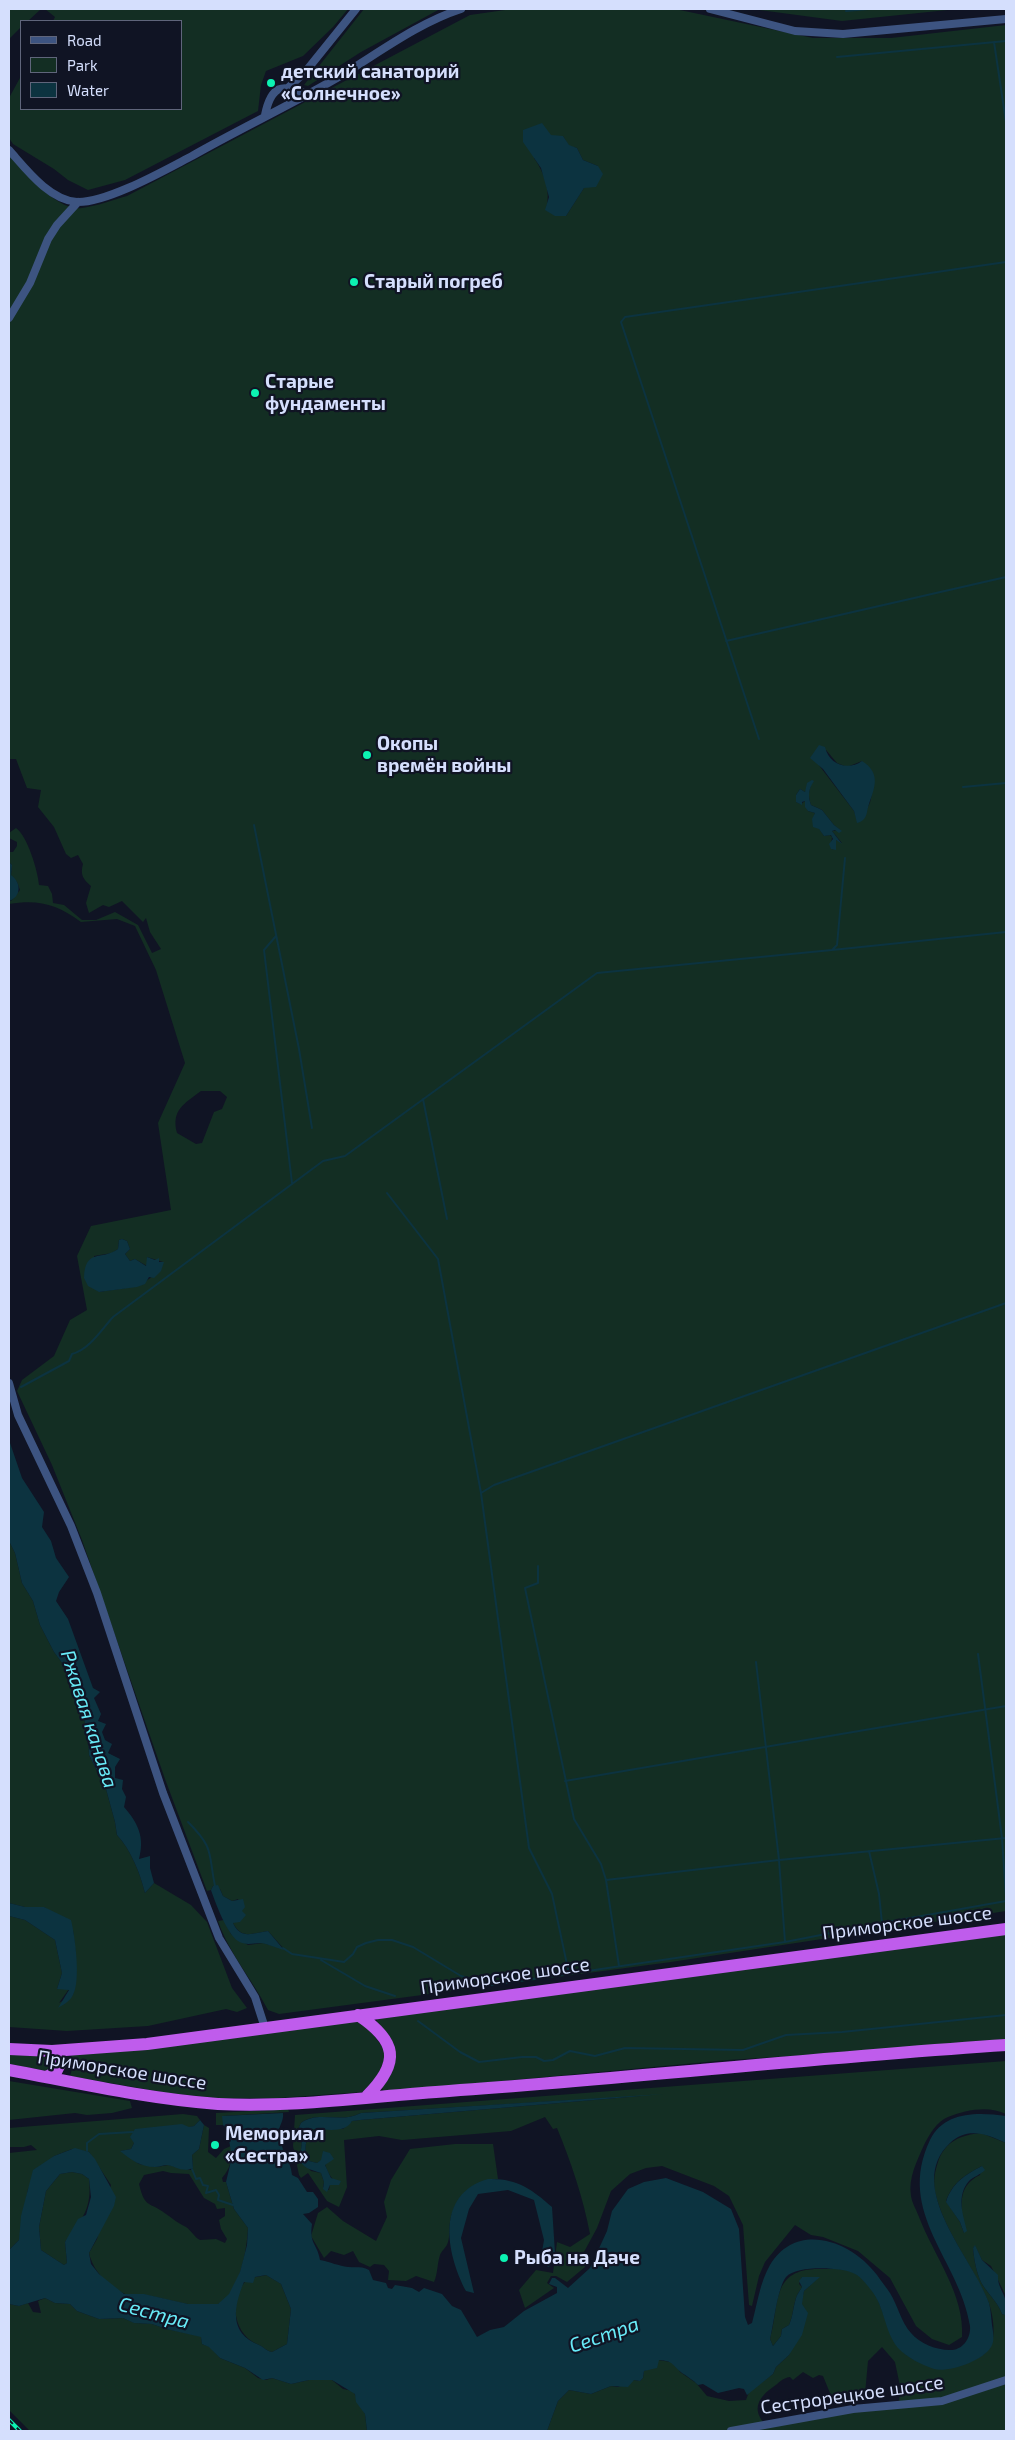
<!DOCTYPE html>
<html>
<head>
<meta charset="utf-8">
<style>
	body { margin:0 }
	#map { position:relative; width:1015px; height:2440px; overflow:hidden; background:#101424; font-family:"Exo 2",sans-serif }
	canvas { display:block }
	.frame { position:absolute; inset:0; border:10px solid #d5dffd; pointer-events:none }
	.legend { position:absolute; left:20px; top:20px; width:162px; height:90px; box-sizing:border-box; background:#101424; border:1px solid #5f657b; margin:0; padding:6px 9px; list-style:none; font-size:15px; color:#d5dffd }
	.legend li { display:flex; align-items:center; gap:10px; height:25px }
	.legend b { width:25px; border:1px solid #5f657b }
</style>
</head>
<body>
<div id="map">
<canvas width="1015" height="2440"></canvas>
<div class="frame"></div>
<ul class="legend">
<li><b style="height:6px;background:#3d5481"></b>Road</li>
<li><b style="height:14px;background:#132e23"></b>Park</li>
<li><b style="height:14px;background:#0c3340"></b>Water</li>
</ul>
</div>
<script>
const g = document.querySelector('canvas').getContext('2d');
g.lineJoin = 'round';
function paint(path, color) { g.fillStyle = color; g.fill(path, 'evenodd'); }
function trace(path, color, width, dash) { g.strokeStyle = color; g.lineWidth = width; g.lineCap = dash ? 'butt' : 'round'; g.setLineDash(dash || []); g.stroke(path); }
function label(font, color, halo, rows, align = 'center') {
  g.font = font + ' "Exo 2",sans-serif'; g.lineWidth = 4.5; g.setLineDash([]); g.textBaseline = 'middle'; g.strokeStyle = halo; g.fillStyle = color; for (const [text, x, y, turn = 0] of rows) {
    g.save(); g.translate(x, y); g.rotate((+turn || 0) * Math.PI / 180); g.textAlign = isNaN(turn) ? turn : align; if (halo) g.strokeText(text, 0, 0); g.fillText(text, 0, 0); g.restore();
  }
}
const green = new Path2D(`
	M11 9H41L28 21H21V27L9 39V11Z
	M45 9H348L333 27 303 56 266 71 261 85 258 111 125 180 88 190 68 180 54 169 13 144 9 138V98L21 76V109H181V21H53L55 17Z
	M364 9H440L361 52 308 86 304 85Z
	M512 9H675L813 38H891L1006 25V1911L671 1962 279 2014 268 2010C252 1979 229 1953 218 1921L224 1920 231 1934 248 1945 263 1943 284 1949 268 1931C252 1933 242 1940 233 1923L242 1911 238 1899 232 1901 223 1896 220 1889 213 1886 211 1890 207 1891 165 1779 82 1540 52 1465 17 1391 22 1380 54 1356 70 1320 87 1310 77 1256 91 1226 171 1210 158 1123 185 1063 156 970 135 926 117 919 81 922C57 904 38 899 9 904V901H11L20 890 17 882 11 875 12 865 9 862V852H13L17 846V842L9 838V833L16 828C27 835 38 871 39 885L48 886 52 894 53 903 64 905 82 920H96L115 912 138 925 152 953 161 949 150 932 146 918 143 922 122 901 109 907 103 905 89 913 86 903 91 886C83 879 80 875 83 864L78 855 71 858 66 854 54 827 38 807 41 790 27 788 16 759H9V155C25 171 57 212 82 208 97 206 113 200 127 196L470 15ZM563 136 569 146 577 148 583 160 598 166 566 216 546 210C551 191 545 174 534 158ZM826 750 837 763 847 767 862 761C871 786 880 799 857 820L854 811 818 764ZM813 781C808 790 808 796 811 805L822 810 834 825 840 830 832 831 842 843 836 840 833 850 831 845 832 837 830 835 824 836 813 819 815 813 808 811 805 801 801 804 796 802V795L800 789 805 792ZM201 1091H220L227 1097 222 1109 214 1112 202 1143 196 1144 177 1133C171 1110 184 1104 201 1091ZM122 1239 127 1241 130 1249 125 1254 130 1261 135 1259 147 1266V1257L163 1262C149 1290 125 1287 99 1292L94 1256 112 1253 118 1249 119 1240Z
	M752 9H957L842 21Z
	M9 1541 15 1553 22 1583 33 1601 40 1625 54 1652 68 1671 88 1732 89 1755 106 1789 115 1822 117 1835C131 1850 140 1873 145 1893L154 1883 191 1905 207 1922 232 1988 247 2008 237 2012 226 2009 148 2026 67 2031 9 2027V1916L25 1920 55 1940 62 1973 57 1989H69L59 2003 73 1995 76 1957 73 1930 44 1907H25L9 1903Z
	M1006 1934V2042L728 2060 384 2092 382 2088C404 2059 391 2051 377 2023V2017Z
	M356 2021 365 2024 384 2049 385 2059 376 2079 362 2092 278 2098H218L168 2093 70 2076 73 2066 71 2055Z
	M9 2054 54 2057 57 2061 48 2071 9 2064Z
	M1006 2061V2114C989 2105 965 2110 948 2117 937 2121 929 2135 924 2145 917 2161 908 2178 911 2196 912 2203 917 2211 919 2217 934 2256 965 2295 962 2337L949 2345 932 2339 916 2326 890 2278 858 2251 823 2237 811 2235 795 2225 765 2262 759 2276 752 2306 749 2305 743 2225 729 2196 714 2186 662 2166 646 2168 630 2174 611 2191 597 2228 584 2252 585 2267 567 2282 556 2276H551L547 2283 554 2288 525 2308 519 2290 536 2270 553 2273 557 2242 570 2247 590 2234C583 2197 571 2162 557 2128L553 2129 545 2117 511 2131 402 2140 379 2136 344 2140 347 2187 339 2207 327 2201 308 2173 301 2178 299 2175 293 2146 295 2115ZM640 2096 360 2120 352 2121 343 2129H313C305 2140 303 2149 309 2161L317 2163 322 2160 324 2155C324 2167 329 2177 339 2185H330L329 2190 323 2187 324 2182 321 2173 311 2171 299 2158C303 2145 302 2139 299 2127L301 2123C317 2110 340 2124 361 2113Z
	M9 2081 130 2101 132 2108 112 2113 87 2115 75 2113 9 2120Z
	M288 2109 289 2112 223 2116V2125H216V2113Z
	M183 2114 197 2116 200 2120 194 2126 134 2143 131 2149 121 2151 139 2164 157 2167 168 2165 191 2170 193 2168 192 2155 199 2149 204 2125 209 2128 208 2152 216 2158 224 2149 231 2146C232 2159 231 2168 222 2178L223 2182H226L234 2209 248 2228C247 2248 240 2295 218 2304 200 2310 164 2298 146 2295 139 2294 129 2296 123 2293 107 2286 93 2270 89 2253L97 2239 111 2185 89 2152 72 2149 54 2156 28 2189 19 2240 9 2250V2153L37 2150 31 2145 24 2147H9V2128ZM163 2171 171 2173 189 2174 204 2198 215 2204 217 2209 225 2208V2216L219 2220 221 2229 227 2239 225 2243 216 2239 200 2240C194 2237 191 2230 186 2227 178 2223 173 2219 166 2214 149 2201 145 2209 139 2184L144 2175Z
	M981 2133 1006 2143V2296L991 2266 982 2260 975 2246 973 2248C974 2260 977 2277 984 2287 991 2297 998 2303 1002 2314L1005 2315 1006 2312V2431H547L558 2401 569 2390 591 2394 611 2386 618 2387 634 2380 640 2381 643 2378 644 2371 651 2368 658 2360 671 2362 676 2365 680 2372 696 2383 707 2396 729 2401 746 2400 749 2392 773 2374 776 2367 789 2355 804 2291 819 2277H802L799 2284 802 2287C800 2291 797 2294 796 2298 793 2307 793 2316 789 2325L782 2329 781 2336 773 2346 770 2339C780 2303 771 2269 819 2269 831 2269 845 2267 856 2274 890 2294 880 2345 917 2361 933 2368 936 2369 953 2365 966 2362 978 2361 987 2351 998 2341 993 2313 988 2301 972 2264 944 2231 935 2192 933 2181 935 2171 938 2162 945 2141 961 2135 981 2133ZM982 2166 980 2175C955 2187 962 2209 964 2233L960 2222 946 2201C953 2182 965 2175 982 2166ZM882 2347 895 2362 900 2386 899 2403 765 2424C751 2409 759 2397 773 2387 779 2383 782 2378 790 2377L793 2380 803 2372 813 2378 819 2375 823 2376 832 2398 865 2394 868 2361Z
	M455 2144H493L498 2179C472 2180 455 2196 450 2222 449 2228 450 2236 448 2242 447 2247 442 2250 440 2255 437 2264 438 2273 434 2282L416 2276 406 2281 388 2280 389 2271 384 2265 374 2264 370 2267 359 2262 353 2251 344 2255 331 2251 324 2258 311 2236 318 2213 327 2207 343 2221 376 2241 387 2217 384 2202 391 2180 410 2149Z
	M72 2172 82 2174 89 2179C92 2209 83 2218 65 2242L67 2263 64 2265 41 2250 39 2227 46 2191 60 2174Z
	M266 2275 281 2284 291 2309 287 2344 272 2352C266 2351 264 2347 259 2345 235 2336 228 2303 244 2283 249 2277 259 2277 266 2275Z
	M45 2298 55 2303 70 2304 77 2311 99 2319 123 2318 135 2323 152 2324 166 2329 201 2336 202 2344 210 2347 220 2358 245 2368 258 2378 266 2380 272 2378 291 2384 309 2380H332L343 2389 353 2391 365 2414 367 2431H30L9 2410V2304L19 2306 28 2303 33 2312 41 2313 38 2301Z`);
const water = new Path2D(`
	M542 123 551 135 563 136 569 145 577 148 583 160 598 166 603 174 596 187 584 188 566 216H555L545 210 549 197 544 179 541 168 523 142V130Z
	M819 745 825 747C829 765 848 771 862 761 881 773 875 787 869 804 866 813 868 820 857 823L854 811 823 769 810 758Z
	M812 780 814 781C808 790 808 796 811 805L822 810 834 825 842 831 839 833 835 830 832 831 842 844 836 840V850L831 849 829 844 833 839 831 835 824 836 819 829 813 827 812 819 815 813 808 811 805 807V801L802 802V805L796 802V795L800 789 805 792 807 783Z
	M9 862 12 865 11 875C22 883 21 897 9 901Z
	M122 1239 127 1241 130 1249 125 1254 130 1261 135 1259 146 1266 147 1257 155 1260 159 1258V1262H164L161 1271 154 1278 149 1277 145 1284 137 1287 99 1292 88 1286 84 1278C85 1248 101 1261 118 1249L119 1240Z
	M9 1440 22 1478 44 1512 42 1527 51 1541 56 1558 69 1577 59 1592 56 1601 68 1619 93 1688 100 1692 94 1698 101 1714 98 1721 106 1724 102 1732 105 1740 112 1744 108 1753 120 1759 115 1767V1778L123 1780 122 1789 126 1797 124 1807C138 1823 145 1837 139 1859L150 1856V1868L154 1883 145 1893C140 1873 131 1850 117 1835L115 1822 106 1789 89 1755 88 1732 68 1671 54 1652 40 1625 33 1601 22 1583 15 1553 9 1541Z
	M218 1885 223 1896 232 1901 243 1899 245 1907 242 1911 246 1915 240 1922 233 1923C241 1940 252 1933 268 1931L284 1950C277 1948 268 1944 261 1943 253 1943 246 1946 238 1941 227 1934 215 1902 211 1890L213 1886Z
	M9 1903 25 1907H44L71 1920C75 1936 81 1980 73 1995 70 2001 63 2005 58 2008L69 1990 57 1989 62 1973 55 1940 25 1920 9 1916Z
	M664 2094 360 2120 352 2121C345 2134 326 2129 313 2129 305 2140 303 2149 309 2161L317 2163 321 2160 323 2151 330 2153 334 2159 325 2165 331 2178 341 2181 339 2185H330L327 2192 323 2189 324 2182 321 2173C310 2169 303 2169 299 2158 303 2145 302 2139 299 2127L301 2123C318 2110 340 2124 361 2113Z
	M283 2113C284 2121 279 2125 279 2132 279 2148 291 2160 292 2175L298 2178 307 2192H313L318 2199V2207L309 2213 303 2214 312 2224C309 2244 317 2243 320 2260 330 2262 339 2266 348 2267 356 2268 362 2266 369 2270L373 2280 386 2283 388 2288 392 2289 395 2285 412 2288 419 2292 424 2288 442 2294 452 2306 461 2310 477 2337 490 2330 504 2327 524 2311 557 2293V2287L549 2284 552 2278H555L568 2288 590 2268 607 2231 612 2211 628 2189 644 2182 666 2178 703 2192 731 2209 739 2229 745 2317 748 2325 752 2323C757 2305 760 2282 770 2265 796 2221 851 2240 877 2275 881 2281 886 2287 890 2293 898 2306 901 2322 911 2333 920 2344 939 2351 952 2350 964 2349 971 2337 970 2326 960 2260 895 2213 930 2140 944 2111 978 2112 1006 2116V2143C988 2135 968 2126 950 2143 903 2187 974 2259 989 2303 991 2310 991 2318 992 2325 993 2331 995 2342 991 2347 983 2361 948 2373 934 2369 922 2365 906 2357 898 2348 884 2331 885 2307 871 2290 867 2285 861 2277 855 2274 842 2267 797 2265 786 2277 777 2289 774 2324 770 2339L773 2346 781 2336 782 2329 789 2325C793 2316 793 2308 796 2298 797 2294 800 2291 802 2287L799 2281 802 2277H820L804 2291 802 2304 808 2313 802 2335 789 2355 776 2367 773 2374 747 2395 744 2389 739 2388 718 2393 703 2384 698 2385C693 2380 688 2377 682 2373 672 2365 674 2361 659 2360L657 2368 644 2371 643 2378 640 2381 634 2380 628 2387 611 2386 591 2394 569 2390 558 2401 547 2431H367L365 2414 356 2402 355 2394 332 2380H309L291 2384 272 2378 263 2380 245 2368 220 2358 209 2347 202 2344 201 2337 166 2329 152 2324 134 2323 123 2318 99 2319 77 2311 70 2304 55 2303 45 2298 19 2306 9 2304V2250L19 2240 21 2216 33 2170 54 2156 75 2148 89 2152 95 2159 116 2197 114 2206 89 2253 91 2264 99 2274 124 2294H144L188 2304H218L229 2294 240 2272 247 2245 248 2228 234 2209 226 2182 232 2157 227 2129 223 2125 222 2116ZM72 2172 82 2174 89 2179 91 2197 86 2215 78 2219 65 2242 67 2263 64 2265 41 2250 39 2227 46 2191 60 2174ZM266 2275 281 2284 291 2309 287 2344 272 2352C266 2351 264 2347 259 2345 228 2333 234 2306 244 2282L253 2283 255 2277Z
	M200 2120 204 2125 199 2149 192 2155 193 2168C183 2173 175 2166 167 2165 164 2165 159 2167 155 2167 141 2167 131 2160 120 2151L131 2149 134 2143 130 2137 135 2129 182 2124 189 2127 194 2126Z
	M982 2166 985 2170C980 2175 973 2177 969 2181 956 2196 963 2215 967 2231L964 2233 960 2222 946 2202C952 2183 965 2175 982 2166Z
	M488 2179C516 2178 532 2189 552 2207L555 2253 549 2267 540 2263 544 2240 534 2200 508 2190 478 2194 469 2209 461 2238 474 2293 466 2291C446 2253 435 2194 488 2179Z
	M975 2245 982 2260 998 2275C997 2291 1010 2295 1005 2315L1002 2314C998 2303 991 2297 984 2287 977 2277 974 2260 973 2248Z`);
const stream = new Path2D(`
	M846 11 868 9
	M994 42 1006 122
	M837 57 1006 41
	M726 641 1006 577
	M759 739 621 322 625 317 1006 262
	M963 787 1006 783
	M254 825 299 1049 312 1128
	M276 936 264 950 292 1183
	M832 950 1006 932
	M423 1099 447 1219
	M387 1193 438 1259 481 1493
	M21 1387 69 1361 72 1354C89 1350 102 1329 113 1317L323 1161 345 1156 597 973 832 950 837 945 845 858
	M538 1566V1583L525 1588 574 1819 601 1864 606 1880 619 1966
	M978 1654 1002 1838 1006 1897
	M756 1662 779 1860 785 1942
	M565 1781 1006 1706
	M188 1822C215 1849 208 1853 215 1886
	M869 1851 879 1894 882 1923 1006 1901
	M606 1880 779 1860 1006 1838
	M283 1948 292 1954 344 1962 353 1954 357 1947 366 1943 378 1940H392L413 1947 461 1976 492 1985 785 1942 882 1923
	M321 1960 365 1986 395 1996
	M569 1974 552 1894 529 1848 481 1493 494 1485 1006 1303
	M418 2021 460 2052 479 2062 522 2057H536L544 2061 553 2060 570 2051 595 2056 625 2048 743 2050 786 2035 842 2032 1006 2015
	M87 2151V2143L99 2134 133 2132
	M192 2169 196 2179 200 2178 203 2185 208 2186 206 2193 216 2190 219 2195 218 2200 233 2205`);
const minor = new Path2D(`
	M710 9 795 31 843 34 1006 19
	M289 87 306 71 356 9
	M265 115C271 86 281 83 307 94
	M9 150C26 169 49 200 77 202 107 203 165 170 192 156 241 128 293 104 342 75 380 52 418 23 461 9
	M9 318 30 283 48 239 57 225 78 202
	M9 1383 18 1415 71 1526 97 1593 163 1793 219 1938 255 1997 265 2028
	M731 2431 853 2409 942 2401 1006 2380`);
const trunk = new Path2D(`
	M358 2015C397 2041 401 2062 367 2096
	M9 2049 52 2051 147 2044 1006 1929
	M9 2070C78 2083 148 2099 218 2104 295 2108 372 2096 449 2091 635 2078 820 2057 1006 2045
	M46 2077 56 2072 60 2064 59 2058 52 2051`);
const rail = new Path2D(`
	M9 2420 20 2431`);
const markers = [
	[271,83,5,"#0cf2b2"],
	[354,282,5,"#0cf2b2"],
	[255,393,5,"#0cf2b2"],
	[367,755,5,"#0cf2b2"],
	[215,2145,5,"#0cf2b2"],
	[504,2258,5,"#0cf2b2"]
];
const poiNames = [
	["детский санаторий",281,72],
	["«Солнечное»",281,94],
	["Старый погреб",364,282],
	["Старые",265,382],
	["фундаменты",265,404],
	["Окопы",377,744],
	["времён войны",377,766],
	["Мемориал",225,2134],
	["«Сестра»",225,2156],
	["Рыба на Даче",514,2258]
];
const streetNames = [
	["Приморское шоссе",907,1923,-7],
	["Приморское шоссе",505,1976,-8],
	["Приморское шоссе",122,2070,9],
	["Сестрорецкое шоссе",852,2395,-8]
];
const waterNames = [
	["Ржавая канава",89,1719,72],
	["Сестра",154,2313,15],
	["Сестра",604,2335,-19]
];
paint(green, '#132e23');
paint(water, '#0c3340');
trace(stream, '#0c3340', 2);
trace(minor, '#3d5481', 8);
trace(trunk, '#bf5cec', 12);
trace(rail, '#0cf2b2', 4);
trace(rail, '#101424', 2, [5.5]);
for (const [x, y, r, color] of markers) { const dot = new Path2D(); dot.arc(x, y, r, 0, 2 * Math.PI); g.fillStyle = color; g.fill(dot); trace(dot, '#101424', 2); }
label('bold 19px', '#d5dffd', '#101424', poiNames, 'left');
label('19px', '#d5dffd', '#101424', streetNames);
label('italic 20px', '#68ebf8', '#101424', waterNames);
</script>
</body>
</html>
